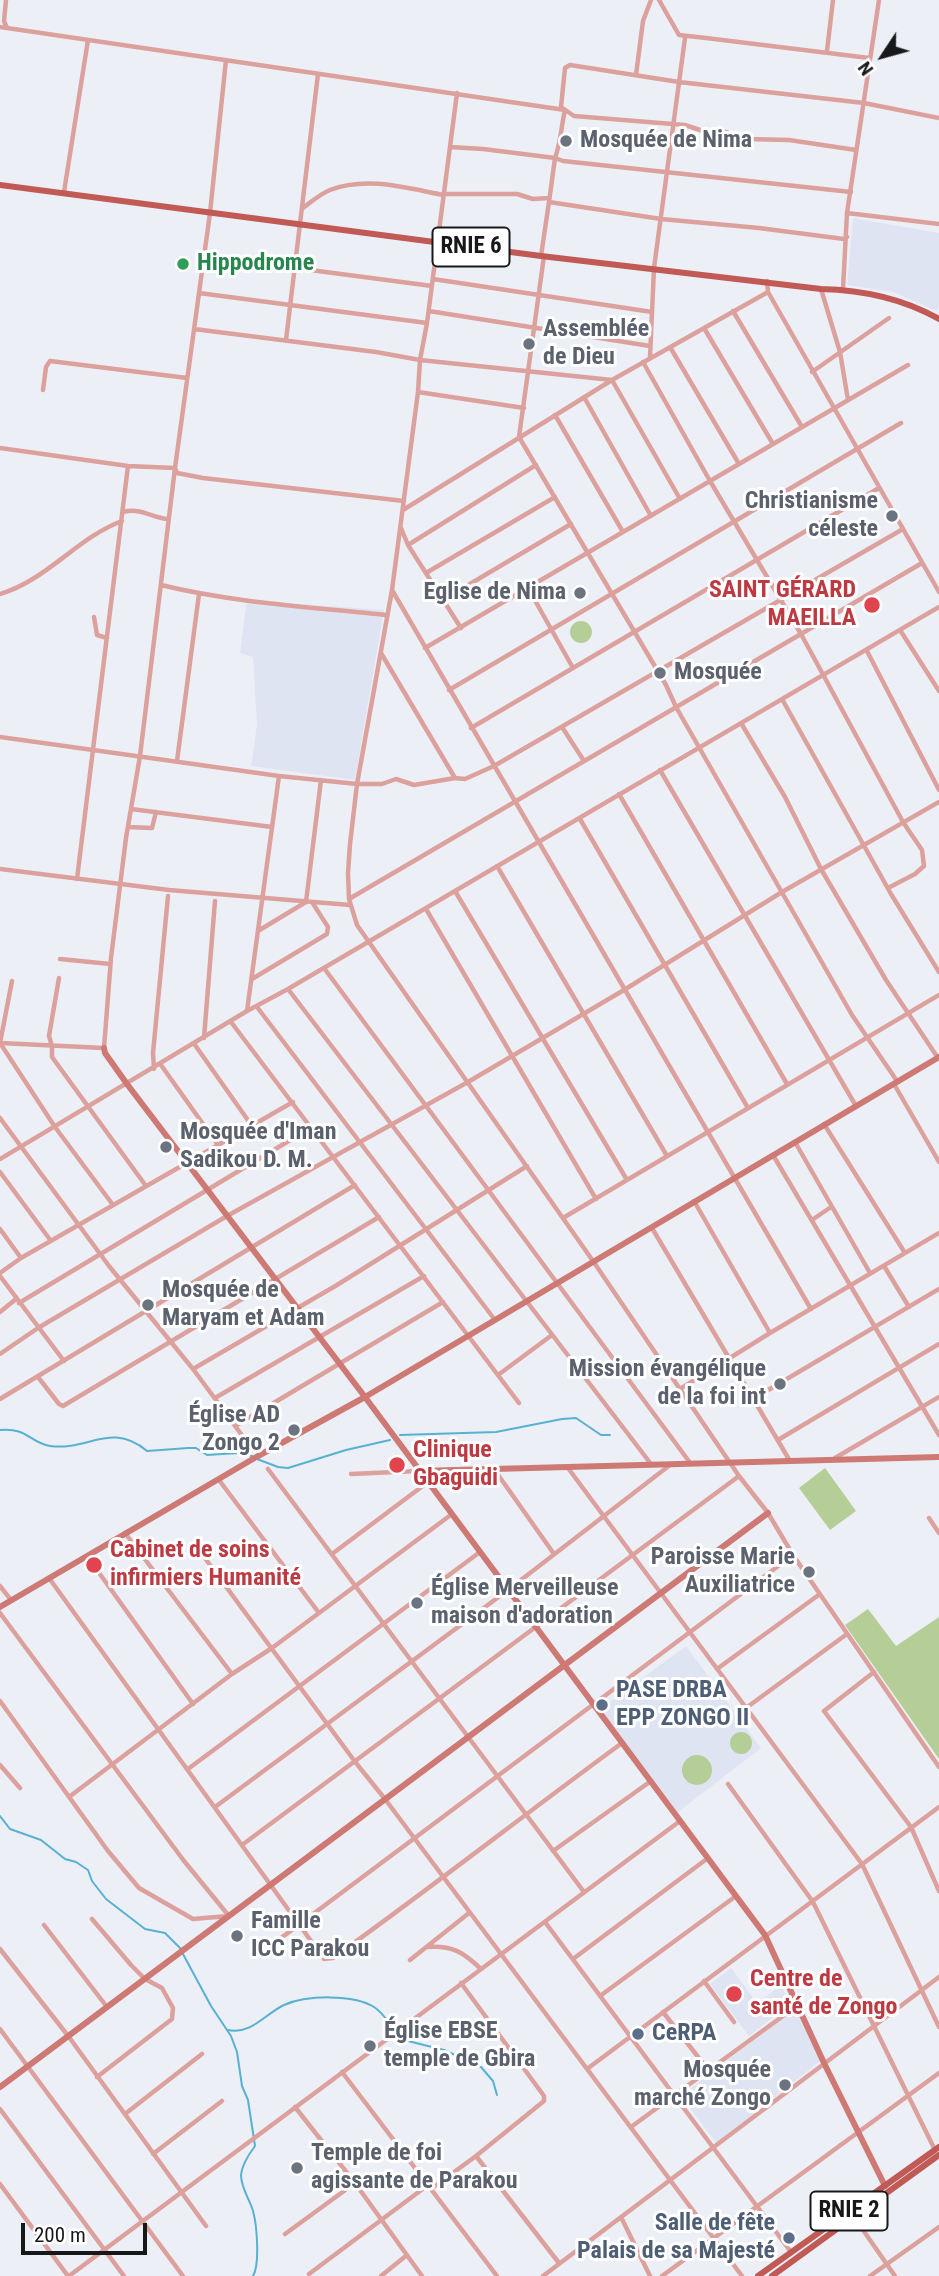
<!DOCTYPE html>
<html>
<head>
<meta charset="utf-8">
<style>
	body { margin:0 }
	#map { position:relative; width:939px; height:2276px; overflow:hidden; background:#edeff7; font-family:"Roboto Condensed",sans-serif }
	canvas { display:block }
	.north { position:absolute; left:848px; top:21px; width:70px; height:70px; -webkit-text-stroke:5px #fff; paint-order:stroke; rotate:234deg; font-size:19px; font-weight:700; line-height:28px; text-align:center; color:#17181a }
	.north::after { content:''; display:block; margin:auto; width:24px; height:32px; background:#17181a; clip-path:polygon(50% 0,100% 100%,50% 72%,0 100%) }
	.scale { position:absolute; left:21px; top:2223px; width:126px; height:32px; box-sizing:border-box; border:4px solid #17181a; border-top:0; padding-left:9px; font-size:21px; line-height:24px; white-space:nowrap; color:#17181a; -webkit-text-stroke:5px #fff; paint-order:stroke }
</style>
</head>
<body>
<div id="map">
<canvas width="939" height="2276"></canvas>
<div class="north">N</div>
<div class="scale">200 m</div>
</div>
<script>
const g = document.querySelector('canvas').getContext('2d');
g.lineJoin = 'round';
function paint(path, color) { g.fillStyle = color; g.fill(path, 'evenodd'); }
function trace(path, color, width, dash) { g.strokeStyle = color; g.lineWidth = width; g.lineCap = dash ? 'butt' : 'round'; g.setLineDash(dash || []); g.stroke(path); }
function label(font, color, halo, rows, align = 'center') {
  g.font = font + ' "Roboto Condensed",sans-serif'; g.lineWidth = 6; g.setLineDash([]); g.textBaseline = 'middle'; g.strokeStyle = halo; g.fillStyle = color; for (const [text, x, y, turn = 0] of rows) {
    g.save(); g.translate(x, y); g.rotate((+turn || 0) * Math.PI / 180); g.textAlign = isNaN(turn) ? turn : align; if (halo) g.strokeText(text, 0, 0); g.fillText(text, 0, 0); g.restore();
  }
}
const built = new Path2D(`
	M853 218 939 233V305L937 311 893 292 847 285Z
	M247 600 384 610 355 780 251 766 257 725 253 657 240 653Z
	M686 1646 761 1748 678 1812 600 1709Z
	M731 1968 757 2003 781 1985 790 2004 749 2036 710 1984Z
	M795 2008 820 2061 717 2144 681 2096Z`);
const green = new Path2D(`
	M570 632a11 11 0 1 1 22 0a11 11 0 1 1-22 0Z
	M825 1468 856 1511 830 1530 799 1488Z
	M868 1609 896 1646 939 1617V1759L845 1625Z
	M730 1743a11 11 0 1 1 22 0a11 11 0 1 1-22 0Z
	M682 1770a15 15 0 1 1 30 0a15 15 0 1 1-30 0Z`);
const stream = new Path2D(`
	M0 1430C27 1427 30 1443 50 1446 89 1451 111 1421 147 1451L188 1448H196L207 1455 238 1453 252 1456
	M400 1435 496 1432 562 1419 576 1418 601 1435H610
	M257 1459 278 1467 288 1468 346 1450 390 1440
	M0 1816 10 1829 41 1840 65 1859 76 1862 88 1870 92 1881 106 1899 145 1929 165 1933 181 1949
	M183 1954 211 2006 231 2036 237 2052 242 2086 248 2100 255 2146C249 2154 242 2165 241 2175 241 2188 250 2200 253 2211 257 2225 260 2265 253 2276
	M228 2030C251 2035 265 2014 284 2005 306 1995 354 1994 374 2007 382 2012 387 2020 392 2027
	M399 2034 408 2041 444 2050 481 2067 493 2081 497 2095`);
const street = new Path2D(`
	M6 0 4 21 7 28
	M659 0 679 35 706 38 869 58
	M0 27 565 110C561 127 561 142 555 158L563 161 851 192
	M827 51 833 0
	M636 75 643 21 651 0
	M457 93 427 323 420 360 418 392 392 590 357 784 350 844 348 873 349 899 357 925 593 1261 739 1476 768 1513 793 1555 939 1767
	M450 147 483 149 555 158 549 202
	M856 150 789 140 746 139 726 132 703 131 685 125 574 116 561 107 565 68 570 65 679 82 864 103 939 118
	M64 192 88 40
	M444 194H517L533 199 549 198
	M303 208C311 202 320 194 330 190 367 176 406 188 444 195
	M847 213 939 224
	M204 256 432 286
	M541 256 549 202 661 219 759 228 844 239 847 237
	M544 256 519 437 666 685 676 707 852 1015 897 1081
	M433 279 652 312
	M767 281 768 292 939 592
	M821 289 840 352 848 400
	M843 289 847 213 879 0
	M199 293 427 323
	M429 311 650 346
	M733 311 802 427
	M704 328 773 444
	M194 329 376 352 420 360 612 380 680 499
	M286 340 318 74
	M670 347 739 464
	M650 357 654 268 685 38
	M643 362 710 481 801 634 903 822 922 850 924 866 915 874 888 888
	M812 372 889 318
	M43 390 46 367 50 361 187 378
	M418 392 524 408
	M584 397 651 516
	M555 415 623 532
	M0 448 128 466 175 468 177 473 203 478 404 501
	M403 510 612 380 768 292
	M123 512C141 507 152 518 168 519
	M401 528 408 545 461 628
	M408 545 536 465
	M426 573 555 497
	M161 585C235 603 311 607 386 615
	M528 588 573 668
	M392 590 811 1309
	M0 594C47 580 77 538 122 521
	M443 600 571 524
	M94 617 97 635 107 638
	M900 630 939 691
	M425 648 908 365
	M867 651 939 790
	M381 653 455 778
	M449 690 901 423
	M782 699 891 894 939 972
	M741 723 785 797 821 869 886 980 938 1058
	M562 727 584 761
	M471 728 879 488
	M0 737 279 776 357 784H382L396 779 414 785 455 778 465 779 494 766 903 529
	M177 761 199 594
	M660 770 856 1106
	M619 794 787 1084
	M131 809 272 827
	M580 819 748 1108
	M128 827 152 828 156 812
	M497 866 667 1156
	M0 869 169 890 350 905
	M77 879 128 466
	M455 891 627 1180
	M349 899 922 563
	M426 909 596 1199
	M258 931 306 902 321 780
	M60 959 110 964
	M324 968 691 1464
	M59 978 49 1036 52 1046V1057L146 1186
	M252 979 327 934 328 927 312 902
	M12 981 0 1043 55 1127 113 1205
	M288 989 651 1464
	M257 1007 495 1320
	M247 1011 279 776
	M231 1022 519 1403
	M204 1038 215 901
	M0 1043 104 1048 111 958 126 838 140 756 175 468 210 213 226 60
	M195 1045 252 1126
	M161 1065 218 1145
	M154 1069 153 1053 168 896
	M894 1084 939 1162
	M0 1118 109 1266 193 1369 244 1438
	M824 1124 905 1253
	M795 1142 870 1273
	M773 1155 939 1435
	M0 1159 247 1011 288 989 939 607
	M0 1172 51 1241
	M694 1201 770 1333
	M563 1218 939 995
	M812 1220 831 1207
	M652 1228 790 1461
	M0 1229 21 1258
	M884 1266 909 1307
	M0 1273 21 1258 293 1102
	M0 1276 64 1361
	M19 1303 312 1127
	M0 1312 16 1299
	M0 1354 38 1328 227 1216 468 1082 624 990 782 892 939 802
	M193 1369 337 1285 527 1166
	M498 1375 552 1335
	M38 1377 59 1404 63 1406 379 1217
	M680 1389 770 1333 939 1233
	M215 1398 424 1276
	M0 1399 355 1185
	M753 1399 939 1289
	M235 1426 443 1302
	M778 1440 939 1344
	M835 1458 939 1397
	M568 1468 862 1864 939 2027
	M268 1469 584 1892
	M494 1469 554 1554
	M351 1474 419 1471
	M219 1480 319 1613
	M929 1518 939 1533
	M125 1533 232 1674
	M199 1550 356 1763 385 1799 742 2276
	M332 1554 428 1482
	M87 1556 193 1704
	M49 1578 324 1959 333 1958C431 1888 525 1814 622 1743
	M0 1586 11 1600
	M0 1613 184 1861 229 1916
	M717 1669 820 1594
	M874 1672 824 1711 911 1827 939 1891
	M0 1701 108 1851 139 1888 193 1919 228 1916
	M746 1708 847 1634
	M0 1765 20 1788
	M188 1769 480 1552
	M728 1784 813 1902 935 2150
	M69 1797 232 1674 272 1648 452 1514
	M215 1807 508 1590 670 1465
	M242 1845 739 1476
	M553 1851 651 1781
	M92 1919 131 1965 145 1979 162 1988 173 2008 172 2019 97 2077
	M545 1922 791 2252
	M44 1925 107 2007
	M427 1947C452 1945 463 1952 481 1969
	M0 1949 69 2037 206 2226
	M257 1956 793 1555
	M573 1959 708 1858
	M410 1960 469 1913
	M704 1981 734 2022
	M600 1996 736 1896
	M663 2012 709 2071
	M0 2029 183 2276
	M587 2069 939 1807
	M342 2072 497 2276
	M295 2107 355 2183 422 2276
	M0 2109 124 2276
	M125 2114 202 2054
	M631 2127 798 2005
	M153 2154 222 2101
	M476 2156 559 2263
	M0 2184 68 2276
	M431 2189 476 2156 544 2101V2096L461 1983
	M621 2217 650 2276
	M854 2217 895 2276
	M285 2234 355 2183
	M309 2274 428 2185
	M69 2276 680 1821
	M381 2276 407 2255
	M543 2276 939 1977
	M662 2276 939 2073
	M870 2276 939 2227`);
const secondary = new Path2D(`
	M104 1048 105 1053 127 1084 365 1397 765 1935 824 2063 885 2186
	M419 1471 939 1457
	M0 1607 258 1456 365 1397 939 1057
	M0 2087 768 1513`);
const primary = new Path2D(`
	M0 185 541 256 821 289C863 290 902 298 939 319
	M758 2276 939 2147
	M772 2276 939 2155`);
const markers = [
	[566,141,7,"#6b7280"],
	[183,264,7,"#2e9e5b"],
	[529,344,7,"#6b7280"],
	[892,516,7,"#6b7280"],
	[580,593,7,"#6b7280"],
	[872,605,9,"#e0444e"],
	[660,673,7,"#6b7280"],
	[166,1147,7,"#6b7280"],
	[148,1305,7,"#6b7280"],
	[780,1384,7,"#6b7280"],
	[294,1430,7,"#6b7280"],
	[397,1465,9,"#e0444e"],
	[94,1565,9,"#e0444e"],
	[809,1572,7,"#6b7280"],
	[417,1603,7,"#6b7280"],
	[602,1705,7,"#5c6f8a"],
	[237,1936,7,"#6b7280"],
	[734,1994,9,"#e0444e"],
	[638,2034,7,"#5c6f8a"],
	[370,2046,7,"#6b7280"],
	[785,2085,7,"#6b7280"],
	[297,2168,7,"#6b7280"],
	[789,2238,7,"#5c6f8a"]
];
const shields = [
	[471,247,77],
	[849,2211,77]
];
const shieldNames = [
	["RNIE 6",471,247],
	["RNIE 2",849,2211]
];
const worshipNames = [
	["Mosquée de Nima",580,141],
	["Assemblée",543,330],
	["de Dieu",543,358],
	["Christianisme",878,502,"right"],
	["céleste",878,530,"right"],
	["Eglise de Nima",566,593,"right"],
	["Mosquée",674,673],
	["Mosquée d'Iman",180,1133],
	["Sadikou D. M.",180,1161],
	["Mosquée de",162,1291],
	["Maryam et Adam",162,1319],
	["Mission évangélique",766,1370,"right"],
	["de la foi int",766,1398,"right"],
	["Église AD",280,1416,"right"],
	["Zongo 2",280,1444,"right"],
	["Paroisse Marie",795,1558,"right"],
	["Auxiliatrice",795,1586,"right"],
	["Église Merveilleuse",431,1589],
	["maison d'adoration",431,1617],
	["Famille",251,1922],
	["ICC Parakou",251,1950],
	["Église EBSE",384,2032],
	["temple de Gbira",384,2060],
	["Mosquée",771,2071,"right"],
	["marché Zongo",771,2099,"right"],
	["Temple de foi",311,2154],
	["agissante de Parakou",311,2182]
];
const leisureNames = [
	["Hippodrome",197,264]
];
const healthNames = [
	["SAINT GÉRARD",856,591,"right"],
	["MAEILLA",856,619,"right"],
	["Clinique",413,1451],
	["Gbaguidi",413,1479],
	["Cabinet de soins",110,1551],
	["infirmiers Humanité",110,1579],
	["Centre de",750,1980],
	["santé de Zongo",750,2008]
];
const serviceNames = [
	["PASE DRBA",616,1691],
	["EPP ZONGO II",616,1719],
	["CeRPA",652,2034],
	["Salle de fête",775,2224,"right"],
	["Palais de sa Majesté",775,2252,"right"]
];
paint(built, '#dfe4f3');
paint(green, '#b5ce98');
trace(stream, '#57b1d1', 2);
trace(street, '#dca19c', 4.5);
trace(secondary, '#ce7973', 6);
trace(primary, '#c15a55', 6);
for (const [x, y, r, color] of markers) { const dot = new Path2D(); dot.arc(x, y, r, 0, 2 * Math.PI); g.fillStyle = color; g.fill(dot); trace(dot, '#fff', 2.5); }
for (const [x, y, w] of shields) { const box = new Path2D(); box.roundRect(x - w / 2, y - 19.5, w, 39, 5); g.fillStyle = '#fff'; g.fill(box); trace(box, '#17181a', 2); }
label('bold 23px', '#17181a', null, shieldNames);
label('bold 24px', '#5b616d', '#fff', worshipNames, 'left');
label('bold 24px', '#27864d', '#fff', leisureNames, 'left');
label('bold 24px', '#be3a42', '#fff', healthNames, 'left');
label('bold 24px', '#4e5e75', '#fff', serviceNames, 'left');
</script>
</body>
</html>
